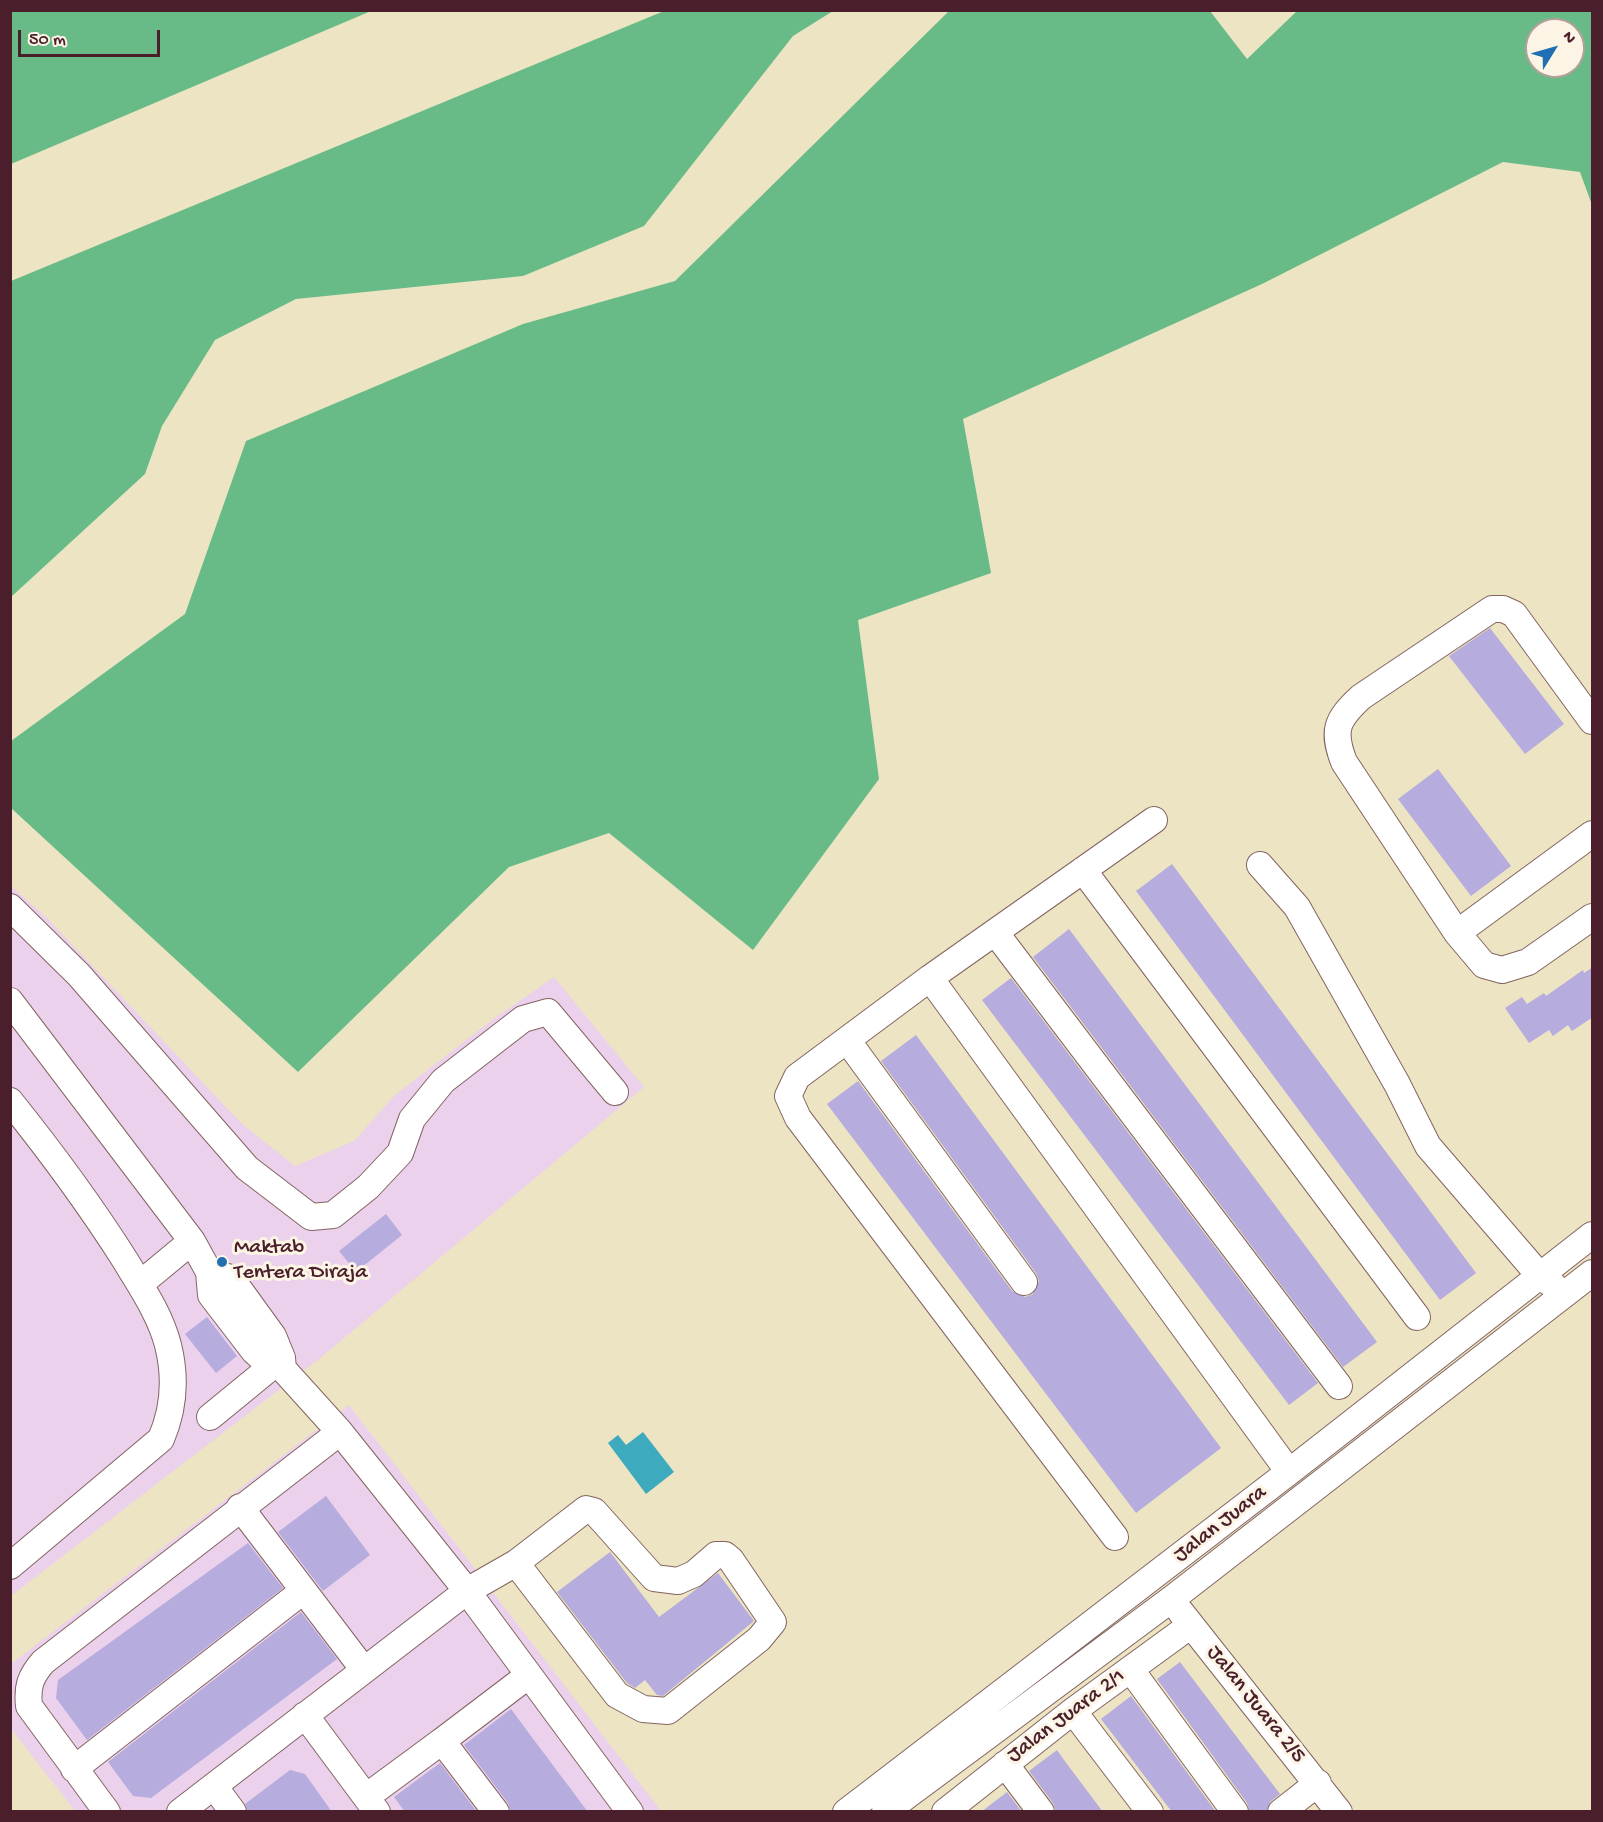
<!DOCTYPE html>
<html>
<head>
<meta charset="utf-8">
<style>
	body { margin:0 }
	#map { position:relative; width:1603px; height:1822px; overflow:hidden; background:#ece4c3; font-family:"Gochi Hand",sans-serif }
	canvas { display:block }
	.frame { position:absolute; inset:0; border:12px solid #4a1f2b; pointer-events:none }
	.north { position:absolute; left:1525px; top:18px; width:60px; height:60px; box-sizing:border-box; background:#fcf5e5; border:2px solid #b59f9b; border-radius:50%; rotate:53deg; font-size:16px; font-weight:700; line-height:24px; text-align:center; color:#4a1f2b }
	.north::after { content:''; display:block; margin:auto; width:21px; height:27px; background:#1f6fb2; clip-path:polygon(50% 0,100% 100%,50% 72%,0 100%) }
	.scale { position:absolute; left:18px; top:30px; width:142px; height:27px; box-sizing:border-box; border:3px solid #4a1f2b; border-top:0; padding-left:8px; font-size:18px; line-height:21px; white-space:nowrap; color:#4a1f2b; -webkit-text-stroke:4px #fcf5e5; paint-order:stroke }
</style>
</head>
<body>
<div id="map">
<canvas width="1603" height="1822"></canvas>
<div class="frame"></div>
<div class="north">N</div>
<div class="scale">50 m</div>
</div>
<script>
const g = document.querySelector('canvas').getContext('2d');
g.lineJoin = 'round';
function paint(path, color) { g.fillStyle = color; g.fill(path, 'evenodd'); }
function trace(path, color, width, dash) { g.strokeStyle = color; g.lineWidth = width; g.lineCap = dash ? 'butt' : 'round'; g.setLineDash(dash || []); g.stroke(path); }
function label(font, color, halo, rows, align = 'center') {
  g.font = font + ' "Gochi Hand",sans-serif'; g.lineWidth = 6; g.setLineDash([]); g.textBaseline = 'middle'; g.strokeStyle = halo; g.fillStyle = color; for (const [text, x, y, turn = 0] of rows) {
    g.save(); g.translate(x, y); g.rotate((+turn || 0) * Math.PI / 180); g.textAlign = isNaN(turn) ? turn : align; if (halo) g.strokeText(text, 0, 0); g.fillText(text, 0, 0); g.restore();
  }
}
const built = new Path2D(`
	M11 886 46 917 242 1124 295 1166 354 1141 395 1095 495 1018 554 977 644 1087 319 1359 11 1596Z
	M349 1405 661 1811H75L11 1729V1664Z`);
const forest = new Path2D(`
	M11 10H371V11L11 164Z
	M664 11H833L793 36 644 226 523 276 296 299 215 340 162 426 145 474 11 597V281Z
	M949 11H1210L1247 59 1297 11H1592V205L1580 172 1503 162 1262 284 963 419 991 573 858 620 879 779 753 950 609 833 509 867 298 1072 11 808V741L185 614 246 441 523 324 675 281ZM1537 30H1573V66H1537Z`);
const water = new Path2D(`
	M643 1432 674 1472 646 1494 608 1443 618 1435 626 1445Z`);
const building = new Path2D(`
	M1490 628 1564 724 1525 754 1449 656Z
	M1438 769 1511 866 1471 896 1398 799Z
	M1172 864 1476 1273 1440 1300 1136 891Z
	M1069 929 1377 1342 1343 1367 1033 957Z
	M1593 967V1017L1572 1031 1568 1025 1553 1036 1549 1030 1529 1043 1505 1008 1522 997 1527 1004 1544 993 1546 996 1583 970 1584 973Z
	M1011 978 1318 1383 1289 1405 982 1000Z
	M916 1035 1221 1448 1136 1513 827 1104 858 1081 1012 1291 1025 1297 1033 1294 1039 1281 1036 1273 881 1061Z
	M386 1214 402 1235 356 1272 339 1251Z
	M207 1317 237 1356 216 1373 185 1334Z
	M326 1496 370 1555 323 1591 278 1532Z
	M248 1543 283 1588 87 1740 56 1698 58 1680Z
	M610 1552 659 1617 718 1573 754 1621 663 1696 657 1695 645 1680 635 1688 627 1683 557 1592Z
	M301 1612 337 1659 151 1798 133 1796 108 1762Z
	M1180 1662 1280 1794 1271 1801 1266 1812H1250L1247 1803 1157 1679Z
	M1131 1696 1216 1812H1172L1101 1719Z
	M511 1709 534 1740 588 1812H511L508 1803 464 1745Z
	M1057 1750 1064 1760 1103 1812H1056L1053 1803 1029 1771Z
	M440 1763 477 1812H405L394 1797Z
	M290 1770 305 1774 332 1812H248L245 1804Z
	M1007 1792 1022 1812H981Z`);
const minor = new Path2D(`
	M1592 721 1514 614 1503 609H1492L1361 697C1336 720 1332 731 1344 762L1457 933 1484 965 1502 970 1528 962 1592 917
	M1260 865 1297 907 1397 1084 1428 1146 1540 1276 1553 1285
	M1083 870 1417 1317
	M10 907 79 975 247 1168 311 1217 333 1215 368 1187 400 1153 412 1119 443 1081 523 1019 548 1012 615 1092
	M995 932 1339 1386
	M1457 933 1592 834
	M930 978 1289 1472
	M10 1001 192 1241 209 1272 211 1295 254 1351 264 1360 283 1369 340 1432
	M847 1040 1024 1282
	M10 1101C51 1152 90 1205 125 1260 141 1287 160 1314 168 1345 176 1377 174 1409 161 1439L10 1566
	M209 1272 231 1278 273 1336 282 1358 283 1369
	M140 1284 192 1241
	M210 1417 282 1358
	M240 1507 364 1670
	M1115 1537 798 1118 788 1096 797 1077 930 978 1154 820
	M1180 1611 1339 1812
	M1131 1670 1235 1812
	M1073 1711 1150 1812
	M305 1715 377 1812
	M1005 1764 1041 1812
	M74 1769 303 1591
	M214 1786 233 1812
	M366 1797 442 1741
	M107 1812 29 1706C27 1687 30 1677 43 1662L340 1432 467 1591 630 1812
	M180 1812 467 1591 516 1563 586 1509 594 1511 654 1578 678 1581 694 1574 716 1555H725L731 1560 773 1622 759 1639 668 1711 643 1709 617 1695 516 1563
	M496 1812 442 1741 529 1675
	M846 1812 1289 1472 1592 1235
	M885 1812 1173 1598 1592 1273
	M945 1812 1073 1711 1191 1625
	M1281 1812 1318 1783`);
const markers = [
	[222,1262,6,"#1f6fb2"]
];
const poiNames = [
	["Maktab",234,1249],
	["Tentera Diraja",234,1274]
];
const streetNames = [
	["Jalan Juara",1221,1525,-38],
	["Jalan Juara 2/5",1255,1705,51],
	["Jalan Juara 2/1",1067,1717,-37]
];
paint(built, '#ebd1ec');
paint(forest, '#68bb87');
paint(water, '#3eaabe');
paint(building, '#b6acde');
trace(minor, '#836460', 28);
trace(minor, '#fff', 26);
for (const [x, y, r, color] of markers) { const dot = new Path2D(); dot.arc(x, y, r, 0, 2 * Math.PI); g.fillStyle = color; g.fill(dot); trace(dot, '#fcf5e5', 2); }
label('22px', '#4a1f2b', '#fcf5e5', poiNames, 'left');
label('22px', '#4a1f2b', '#fcf5e5', streetNames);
</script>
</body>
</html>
